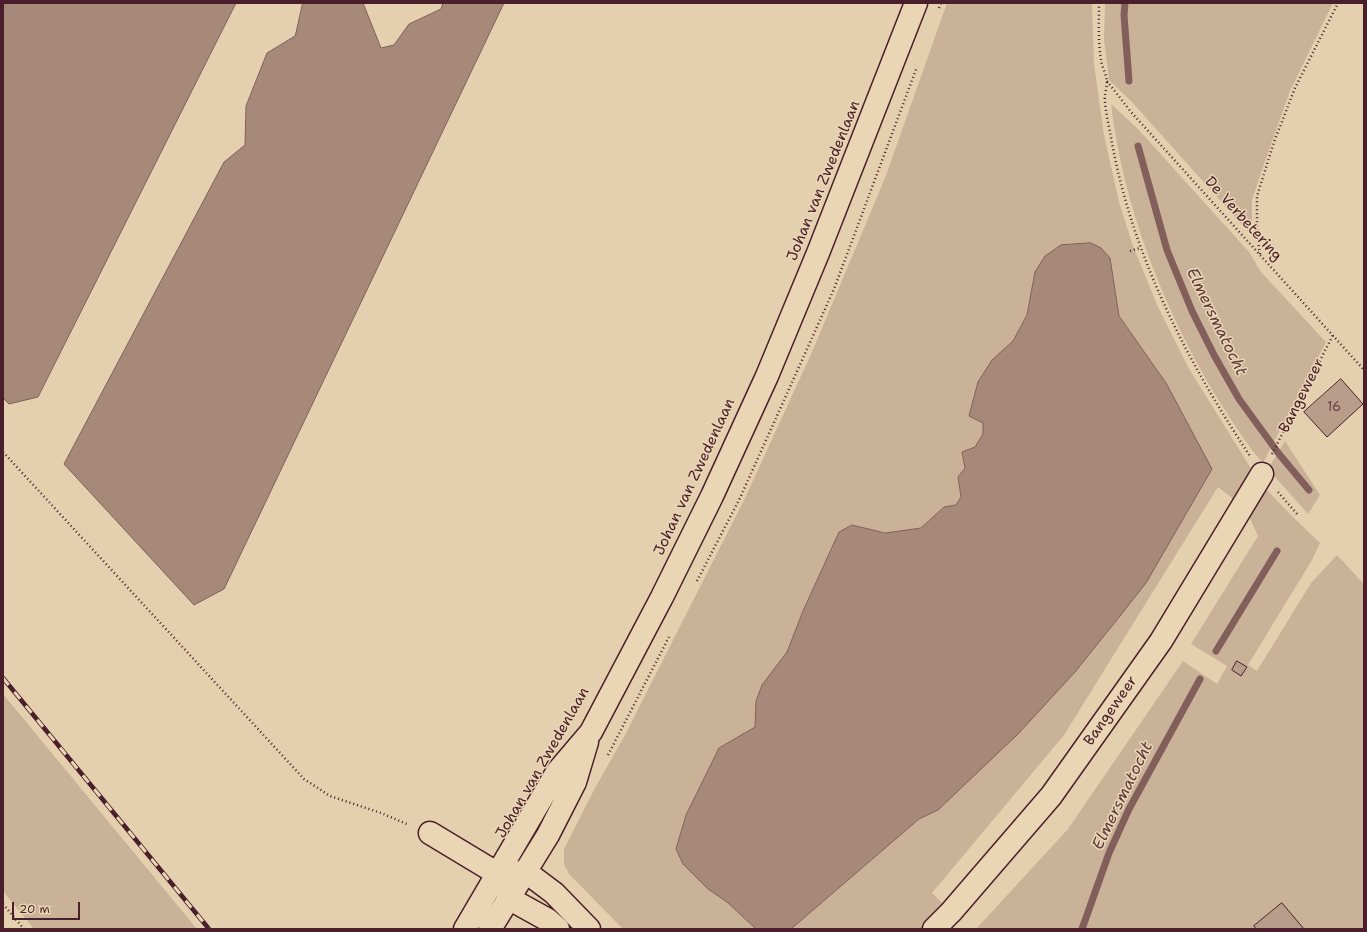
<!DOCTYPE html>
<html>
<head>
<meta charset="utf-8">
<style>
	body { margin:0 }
	#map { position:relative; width:1367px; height:932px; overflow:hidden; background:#e4cfaf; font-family:"Shantell Sans",sans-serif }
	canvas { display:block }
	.frame { position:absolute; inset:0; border:4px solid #4a1f2b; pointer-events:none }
	.scale { position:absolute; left:12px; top:902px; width:68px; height:18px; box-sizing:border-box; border:2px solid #4a1f2b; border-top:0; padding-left:5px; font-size:12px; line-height:14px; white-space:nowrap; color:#4a1f2b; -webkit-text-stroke:3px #ead6b4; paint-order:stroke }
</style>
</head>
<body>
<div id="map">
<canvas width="1367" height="932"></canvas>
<div class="frame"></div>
<div class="scale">20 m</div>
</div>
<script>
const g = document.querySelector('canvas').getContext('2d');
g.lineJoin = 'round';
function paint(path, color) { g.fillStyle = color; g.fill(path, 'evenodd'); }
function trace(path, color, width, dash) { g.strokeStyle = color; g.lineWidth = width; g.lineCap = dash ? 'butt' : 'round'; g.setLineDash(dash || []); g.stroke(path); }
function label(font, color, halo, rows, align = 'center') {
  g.font = font + ' "Shantell Sans",sans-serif'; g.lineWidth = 3; g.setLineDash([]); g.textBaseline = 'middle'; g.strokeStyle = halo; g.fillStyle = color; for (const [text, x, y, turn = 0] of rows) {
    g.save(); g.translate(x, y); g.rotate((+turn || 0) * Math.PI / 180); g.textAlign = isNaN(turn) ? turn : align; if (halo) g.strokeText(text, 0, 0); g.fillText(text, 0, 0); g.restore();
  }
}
const green = new Path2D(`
	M947 3H1092L1094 64 1104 135 1119 202 1133 246 1158 307 1188 367 1255 475 1237 502 1218 487 1064 735 932 893 945 906 924 929H791L919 819 938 810 1075 672 1120 616 1146 583 1166 383 1119 316 1110 258 1035 272 1027 315 1013 341 992 360 983 434 975 447 962 452 965 468 958 477 961 498 956 505 944 507 921 528 885 533 852 525 839 532 803 611 787 652 762 685 756 701 755 727 719 748 686 815 676 849 708 889 727 902 756 929H623L569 874 564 864V849L594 790 625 735 745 498 812 352 885 178Z
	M1105 3H1333L1290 91 1264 164 1252 200V236L1131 101 1109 80 1104 39Z
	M1111 104 1138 129 1249 252 1261 272 1326 342 1263 463C1244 442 1229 416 1214 393 1162 305 1123 205 1111 104Z
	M1285 441 1320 495 1308 514 1268 469Z
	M1262 485 1294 518 1320 543 1312 560 1248 665 1257 671 1311 583 1337 555 1364 584V929H976L1068 829 1183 661 1217 684 1227 666 1191 644 1258 536 1246 510Z
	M3 694 197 929H34L3 891Z`);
const water = new Path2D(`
	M5 3H236L38 397 9 404 3 398V8Z
	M303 3H363L381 48 394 45 409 24 441 9 443 3H504L224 589 194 605 64 464 224 162 245 145 246 106 267 53 295 36Z
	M1091 243 1101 248 1110 258 1119 316 1166 383 1212 469 1146 583 1120 616 1075 672 1018 734 938 810 919 819 791 929H756L727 902 708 889 683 864 676 849 686 815 719 748 755 727 756 701 762 685 787 652 803 611 839 532 852 525 885 533 921 528 944 507 956 505 961 497 958 477 965 468 962 452 975 447 983 434V423L969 416 978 382 992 360 1013 341 1027 315 1035 272 1045 256 1061 245Z`);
const stream = new Path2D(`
	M1125 3 1124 15 1129 81
	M1138 146 1167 250 1192 311 1214 355 1239 399 1279 454 1309 490
	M1216 651 1277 551
	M1082 929 1109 853 1129 809 1200 679`);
const building = new Path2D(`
	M1341 379 1363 404 1327 437 1304 412Z
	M1237 661 1247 667 1241 676 1232 670Z
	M1282 903 1304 929H1256L1254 926Z`);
const path = new Path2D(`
	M1099 3C1099 21 1098 42 1101 60 1102 67 1106 74 1107 81 1107 88 1104 95 1105 102 1106 116 1110 130 1112 143 1133 257 1187 361 1250 456
	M939 8 941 3
	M1107 81 1131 112 1364 370
	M1130 251 1140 248
	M1260 254 1257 235V196L1274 142 1295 88 1338 3
	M3 452 304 779 330 796 381 813 409 825
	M1272 454 1333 335
	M1278 492 1297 514
	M697 581 740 498 834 289 917 67
	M569 721 576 707
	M608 755 669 637
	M3 904 24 929`);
const minor = new Path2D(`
	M430 833 498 874
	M507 873 526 872 554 893 589 929
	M502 882 510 899 548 920 558 929
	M934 929 951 912 1051 796 1161 641 1262 474`);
const major = new Path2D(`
	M465 929 557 772 591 732 662 597 712 496 767 376 818 253 916 3
	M490 929 548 835 575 782 587 742`);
const rail = new Path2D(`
	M3 678 209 929`);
const numberNames = [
	["16",1334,408]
];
const streetNames = [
	["Johan van Zwedenlaan",824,181,-68],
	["De Verbetering",1243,219,48],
	["Bangeweer",1302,396,-63],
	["Johan van Zwedenlaan",695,477,-65],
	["Bangeweer",1111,711,-55],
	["Johan van Zwedenlaan",543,763,-60]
];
const waterNames = [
	["Elmersmatocht",1216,322,64],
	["Elmersmatocht",1123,796,-64]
];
paint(green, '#cab299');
paint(water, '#a7897a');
trace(water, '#825f5a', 1);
trace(stream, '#825f5a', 7);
paint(building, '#b89d8a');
trace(building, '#4a1f2b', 1);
trace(minor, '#4a1f2b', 25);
trace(major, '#4a1f2b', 25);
trace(path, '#4a1f2b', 2.5, [1, 3]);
trace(minor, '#ead6b4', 22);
trace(major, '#ead6b4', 22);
trace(rail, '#4a1f2b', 4.5);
trace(rail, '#ead6b4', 3, [9]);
label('13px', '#663e43', null, numberNames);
label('15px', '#4a1f2b', '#ead6b4', streetNames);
label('italic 16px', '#613a3f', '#ead6b4', waterNames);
</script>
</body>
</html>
